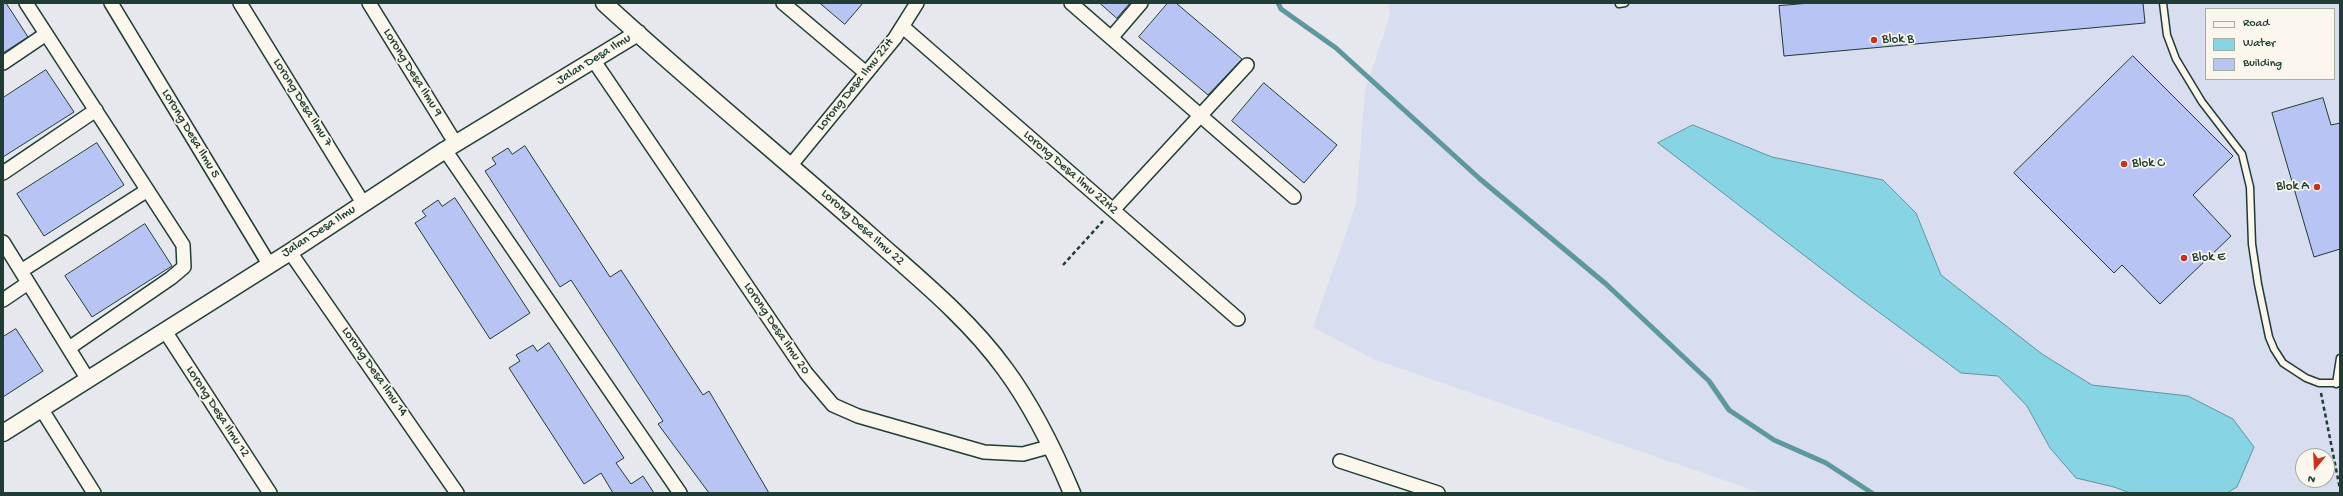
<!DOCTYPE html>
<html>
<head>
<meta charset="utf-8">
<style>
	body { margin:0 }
	#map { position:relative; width:2343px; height:496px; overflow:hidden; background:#e7e8ee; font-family:"Gochi Hand",sans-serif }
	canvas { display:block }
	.frame { position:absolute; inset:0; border:4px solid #1f3d34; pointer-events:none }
	.legend { position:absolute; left:2205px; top:8px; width:130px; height:72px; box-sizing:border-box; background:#fbf7ec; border:1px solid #a3ada2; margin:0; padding:5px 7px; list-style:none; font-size:12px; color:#1f3d34 }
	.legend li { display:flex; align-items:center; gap:8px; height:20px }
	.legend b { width:20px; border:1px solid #a3ada2 }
	.north { position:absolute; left:2295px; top:448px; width:40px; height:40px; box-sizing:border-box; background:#fbf7ec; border:1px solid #a3ada2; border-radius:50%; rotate:198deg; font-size:11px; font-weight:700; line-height:16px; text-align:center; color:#1f3d34 }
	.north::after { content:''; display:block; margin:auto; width:14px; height:18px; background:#c8321e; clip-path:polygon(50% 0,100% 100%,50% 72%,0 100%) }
</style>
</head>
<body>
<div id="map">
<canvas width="2343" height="496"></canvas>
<div class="frame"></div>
<ul class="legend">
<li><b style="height:5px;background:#fbf7ec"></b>Road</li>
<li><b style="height:11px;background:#86d4e4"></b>Water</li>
<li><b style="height:11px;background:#b8c4f4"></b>Building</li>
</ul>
<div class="north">N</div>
</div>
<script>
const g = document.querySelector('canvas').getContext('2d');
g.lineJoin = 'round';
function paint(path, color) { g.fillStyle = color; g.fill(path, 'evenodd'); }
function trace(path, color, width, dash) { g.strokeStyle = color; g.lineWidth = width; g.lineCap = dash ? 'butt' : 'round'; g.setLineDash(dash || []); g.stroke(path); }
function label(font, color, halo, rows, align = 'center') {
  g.font = font + ' "Gochi Hand",sans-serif'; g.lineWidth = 3.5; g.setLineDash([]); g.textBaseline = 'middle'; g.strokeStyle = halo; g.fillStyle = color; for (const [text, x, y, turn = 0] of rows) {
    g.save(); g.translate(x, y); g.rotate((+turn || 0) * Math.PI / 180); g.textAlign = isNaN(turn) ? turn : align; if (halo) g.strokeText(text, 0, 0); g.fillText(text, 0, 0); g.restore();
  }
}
const built = new Path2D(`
	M1388 3H2340V493H1761L1373 359 1313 327 1356 204 1365 91 1390 16ZM2206 9H2334V79H2206ZM2303 456H2327V480H2303Z`);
const water = new Path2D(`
	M1693 125 1772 157 1883 180 1916 213 1941 275 2042 354 2092 385 2188 396 2233 419 2254 447 2237 487 2227 493H2130L2114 487 2076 478 2050 448 2027 406 1998 376 1961 373 1857 296 1658 143Z`);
const stream = new Path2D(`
	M1278 3 1281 9 1336 48 1480 179 1606 284 1709 381 1729 410 1774 440 1826 463 1872 493`);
const building = new Path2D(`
	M3 3H6L28 37 3 53Z
	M820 3H863L845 24Z
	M1100 3H1130L1117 18Z
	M1168 3H1176L1242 59 1208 95 1139 37Z
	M1811 3H2143L2145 23 1784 56 1779 6Z
	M2133 56 2233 156 2193 195 2231 236 2160 304 2122 265 2114 273 2014 173Z
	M46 70 74 112 3 157V98Z
	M1264 83 1337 145 1304 183 1232 121Z
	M2323 98 2331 125 2340 123V249L2314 257 2272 113Z
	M97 143 124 185 44 236 17 194Z
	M525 146 610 277 621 270 703 395 709 391 769 493H709L658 424 663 421 571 280 560 287 485 171 496 164 492 158 508 148 512 154Z
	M455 198 530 313 490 339 415 223 426 216 422 211 438 200 442 206Z
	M145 224 172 266 92 317 65 276Z
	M16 329 43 371 3 397V337Z
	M549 343 624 458 616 463 631 484 643 476 654 493H613L601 473 584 484 509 368 520 361 516 355 533 345 537 351Z`);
const path = new Path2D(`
	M1063 265 1103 221
	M2321 393 2340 489`);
const service = new Path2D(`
	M2163 3 2167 35 2176 59 2202 102 2242 154 2250 187 2252 244 2258 284 2269 337 2274 349 2283 363 2306 378 2319 383H2340
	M1619 4 1625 3
	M2336 384 2340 358`);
const minor = new Path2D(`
	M26 3 183 245 184 267 171 278 69 348
	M111 3 269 264
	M240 3 363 203
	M369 3 456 144
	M783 3 866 73
	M1071 3 1294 197
	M903 27 1238 319
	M1111 38 1141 3
	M594 61 806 373 833 405 858 416 984 452 1023 454 1052 446
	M3 63 46 34
	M445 150 680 493
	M791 165 895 38 917 3
	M3 173 96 110
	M1113 210 1247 65
	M3 242 87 378
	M290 252 457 493
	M21 271 146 191
	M3 300 28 283
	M165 331 270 493
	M42 410 94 493
	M1340 461 1438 493`);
const tertiary = new Path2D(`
	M604 3C691 83 783 158 871 236 918 278 968 318 1005 369 1033 407 1054 450 1072 493
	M3 433 290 252 445 150 638 33`);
const markers = [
	[1874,40,4,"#c8321e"],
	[2124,164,4,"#c8321e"],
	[2317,187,4,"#c8321e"],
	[2184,258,4,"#c8321e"]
];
const poiNames = [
	["Blok B",1882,40],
	["Blok C",2132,164],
	["Blok A",2309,187,"right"],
	["Blok E",2192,258]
];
const streetNames = [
	["Jalan Desa Ilmu",594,60,-32],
	["Lorong Desa Ilmu 9",412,73,58],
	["Lorong Desa Ilmu 22H",856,85,-51],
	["Lorong Desa Ilmu 7",302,103,58],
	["Lorong Desa Ilmu 5",190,134,59],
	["Lorong Desa Ilmu 22H2",1070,173,41],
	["Lorong Desa Ilmu 22",862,228,42],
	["Jalan Desa Ilmu",319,232,-33],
	["Lorong Desa Ilmu 20",776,329,56],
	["Lorong Desa Ilmu 14",374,372,55],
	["Lorong Desa Ilmu 12",217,412,57]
];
paint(built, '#d9ddf0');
paint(water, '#86d4e4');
trace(water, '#5d989e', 1);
trace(stream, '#5d989e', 5);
paint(building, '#b8c4f4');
trace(building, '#1f3d34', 1);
trace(service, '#1f3d34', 9);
trace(minor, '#1f3d34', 16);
trace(tertiary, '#1f3d34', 19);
trace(path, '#1f3d34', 2.5, [4, 3]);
trace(service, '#fbf7ec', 6);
trace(minor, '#fbf7ec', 13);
trace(tertiary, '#fbf7ec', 16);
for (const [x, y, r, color] of markers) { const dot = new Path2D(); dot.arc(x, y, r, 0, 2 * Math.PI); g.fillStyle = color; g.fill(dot); trace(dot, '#fbf7ec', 1.5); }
label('13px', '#1f3d34', '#fbf7ec', poiNames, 'left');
label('13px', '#1f3d34', '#fbf7ec', streetNames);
</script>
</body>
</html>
